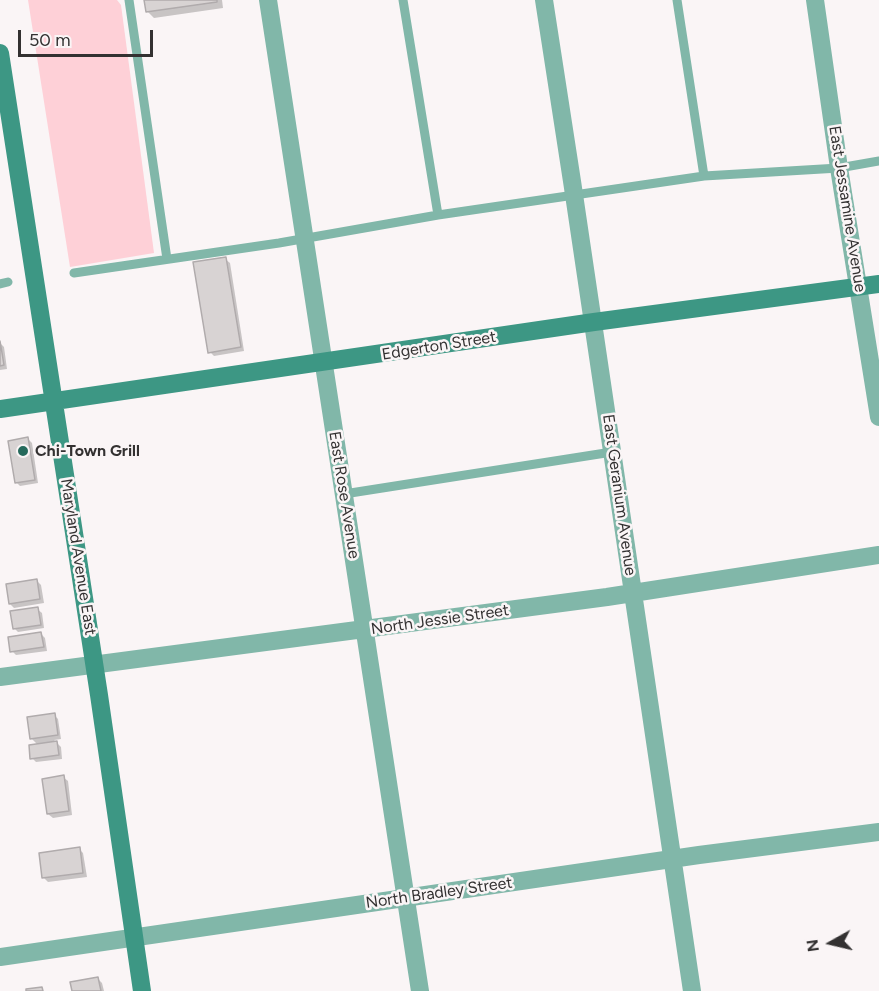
<!DOCTYPE html>
<html>
<head>
<meta charset="utf-8">
<style>
	body { margin:0 }
	#map { position:relative; width:879px; height:991px; overflow:hidden; background:#faf5f6; font-family:Figtree,sans-serif }
	canvas { display:block }
	.north { position:absolute; left:801px; top:913px; width:60px; height:60px; -webkit-text-stroke:4px #faf5f6; paint-order:stroke; rotate:262deg; font-size:16px; font-weight:700; line-height:24px; text-align:center; color:#333131 }
	.north::after { content:''; display:block; margin:auto; width:21px; height:27px; background:#333131; clip-path:polygon(50% 0,100% 100%,50% 72%,0 100%) }
	.scale { position:absolute; left:18px; top:30px; width:135px; height:27px; box-sizing:border-box; border:3px solid #333131; border-top:0; padding-left:8px; font-size:18px; line-height:21px; white-space:nowrap; color:#333131; -webkit-text-stroke:4px #faf5f6; paint-order:stroke }
</style>
</head>
<body>
<div id="map">
<canvas width="879" height="991"></canvas>
<div class="north">N</div>
<div class="scale">50 m</div>
</div>
<script>
const g = document.querySelector('canvas').getContext('2d');
g.lineJoin = 'round';
function paint(path, color) { g.fillStyle = color; g.fill(path, 'evenodd'); }
function trace(path, color, width, dash) { g.strokeStyle = color; g.lineWidth = width; g.lineCap = dash ? 'butt' : 'round'; g.setLineDash(dash || []); g.stroke(path); }
function label(font, color, halo, rows, align = 'center') {
  g.font = font + ' Figtree,sans-serif'; g.lineWidth = 5; g.setLineDash([]); g.textBaseline = 'middle'; g.strokeStyle = halo; g.fillStyle = color; for (const [text, x, y, turn = 0] of rows) {
    g.save(); g.translate(x, y); g.rotate((+turn || 0) * Math.PI / 180); g.textAlign = isNaN(turn) ? turn : align; if (halo) g.strokeText(text, 0, 0); g.fillText(text, 0, 0); g.restore();
  }
}
const green = new Path2D(`
	M28 0H117L121 5 154 253 70 267Z`);
const shadow = new Path2D(`
	M146 0H222L223 8 154 18 147 11Z
	M225 259 230 263 244 351 214 356 210 352Z
	M0 343 4 347 7 369 0 370Z
	M28 439 32 443 38 483 20 486 16 482Z
	M37 581 41 585 44 603 14 608 10 604Z
	M37 609 42 613 44 628 18 632 14 628Z
	M41 634 45 638 47 651 16 655 12 651Z
	M54 715 58 719 61 739 54 740 61 747 62 759 36 762 32 758 38 745 32 739Z
	M63 777 68 781 72 815 53 818 48 814Z
	M79 849 83 853 87 877 48 882 44 878Z
	M98 979 102 983 104 991H73Z`);
const building = new Path2D(`
	M144 0H217V2L146 12Z
	M226 257 241 347 208 353 193 262Z
	M0 341 4 365 0 366Z
	M28 437 35 480 15 483 8 441Z
	M37 579 40 599 9 604 6 584Z
	M38 607 41 625 13 629 10 611Z
	M41 632 44 647 10 652 8 637Z
	M55 713 58 735 30 739 27 717Z
	M57 741 59 755 30 759 29 745Z
	M64 775 69 811 47 814 42 779Z
	M80 847 83 873 42 878 39 853Z
	M98 977 101 991H72L70 982Z
	M42 987 43 991H26V989Z`);
const lane = new Path2D(`
	M129 0 167 259
	M403 0 438 215
	M677 0 704 176
	M74 273 279 243 438 215 704 176 839 168 879 161
	M0 284 8 282
	M344 494 612 452`);
const street = new Path2D(`
	M268 0 420 991
	M544 0C596 330 642 661 692 991
	M815 0 839 168 879 417
	M0 677 607 597 879 555
	M0 957 699 855 879 832`);
const secondary = new Path2D(`
	M0 53 99 695 142 991
	M0 409 594 322 879 284`);
const markers = [
	[23,451,6,"#266a5c"]
];
const streetNames = [
	["East Jessamine Avenue",847,209,81],
	["Edgerton Street",439,346,-9],
	["East Rose Avenue",344,495,81],
	["East Geranium Avenue",619,495,82],
	["Maryland Avenue East",78,557,81],
	["North Jessie Street",440,620,-8],
	["North Bradley Street",439,893,-8]
];
const poiNames = [
	["Chi-Town Grill",35,451]
];
paint(green, '#fed0d7');
paint(shadow, '#0003');
paint(building, '#d8d3d3');
trace(building, '#b0abac', 1.5);
trace(lane, '#81b7a9', 9);
trace(street, '#81b7a9', 18);
trace(secondary, '#3d9784', 18);
for (const [x, y, r, color] of markers) { const dot = new Path2D(); dot.arc(x, y, r, 0, 2 * Math.PI); g.fillStyle = color; g.fill(dot); trace(dot, '#faf5f6', 2); }
label('16px', '#333131', '#faf5f6', streetNames);
label('bold 16px', '#333131', '#faf5f6', poiNames, 'left');
</script>
</body>
</html>
